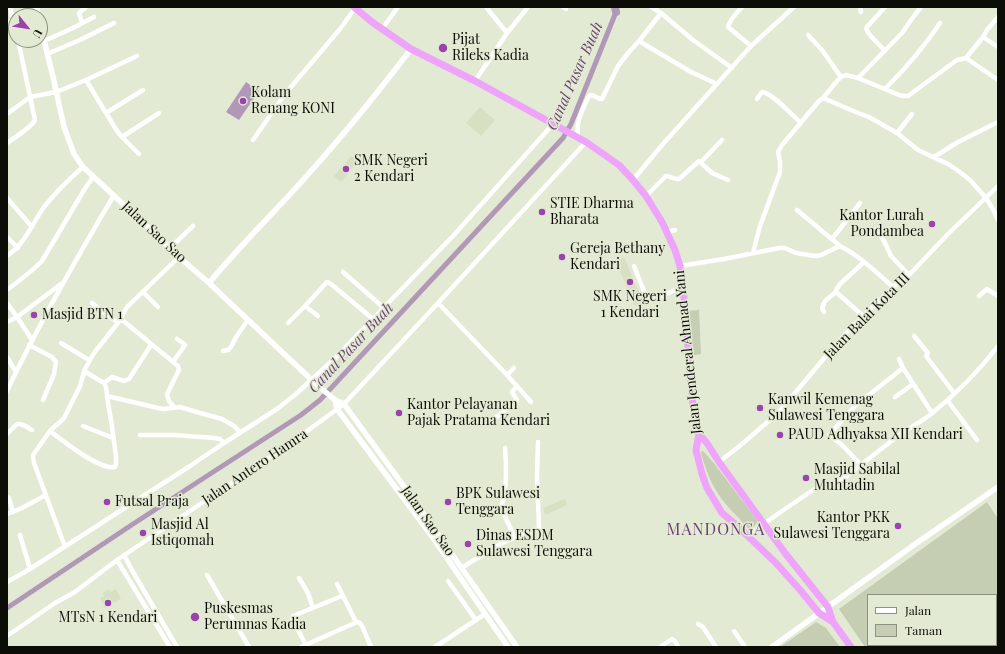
<!DOCTYPE html>
<html>
<head>
<meta charset="utf-8">
<style>
	body { margin:0 }
	#map { position:relative; width:1005px; height:654px; overflow:hidden; background:#e3ead3; font-family:"Playfair Display",serif }
	canvas { display:block }
	.frame { position:absolute; inset:0; border:8px solid #0b0d06; pointer-events:none }
	.legend { position:absolute; left:867px; top:594px; width:130px; height:52px; box-sizing:border-box; background:#e3ead3; border:1px solid #8d9281; margin:0; padding:5px 7px; list-style:none; font-size:12px; color:#0b0d06 }
	.legend li { display:flex; align-items:center; gap:8px; height:20px }
	.legend b { width:20px; border:1px solid #8d9281 }
	.north { position:absolute; left:8px; top:8px; width:40px; height:40px; box-sizing:border-box; background:#e3ead3; border:1px solid #8d9281; border-radius:50%; rotate:120deg; font-size:11px; font-weight:700; line-height:16px; text-align:center; color:#0b0d06 }
	.north::after { content:''; display:block; margin:auto; width:14px; height:18px; background:#9c42ad; clip-path:polygon(50% 0,100% 100%,50% 72%,0 100%) }
</style>
</head>
<body>
<div id="map">
<canvas width="1005" height="654"></canvas>
<div class="frame"></div>
<ul class="legend">
<li><b style="height:5px;background:#fff"></b>Jalan</li>
<li><b style="height:11px;background:#c5ceb2"></b>Taman</li>
</ul>
<div class="north">U</div>
</div>
<script>
const g = document.querySelector('canvas').getContext('2d');
g.lineJoin = 'round';
function paint(path, color) { g.fillStyle = color; g.fill(path, 'evenodd'); }
function trace(path, color, width, dash) { g.strokeStyle = color; g.lineWidth = width; g.lineCap = dash ? 'butt' : 'round'; g.setLineDash(dash || []); g.stroke(path); }
function label(font, color, halo, rows, align = 'center') {
  g.font = font + ' "Playfair Display",serif'; g.lineWidth = 3; g.setLineDash([]); g.textBaseline = 'middle'; g.strokeStyle = halo; g.fillStyle = color; for (const [text, x, y, turn = 0] of rows) {
    g.save(); g.translate(x, y); g.rotate((+turn || 0) * Math.PI / 180); g.textAlign = isNaN(turn) ? turn : align; if (halo) g.strokeText(text, 0, 0); g.fillText(text, 0, 0); g.restore();
  }
}
const built = new Path2D(`
	M480 107 495 120 481 136 466 123Z
	M351 156 358 161 341 182 334 176Z
	M624 257 643 302 635 306 616 262Z
	M360 339 364 344 337 369 333 365Z
	M565 499 567 505 545 515 543 508Z
	M109 589 110 592 116 589 121 599 105 608 100 598 104 596 103 593Z`);
const green = new Path2D(`
	M699 310 701 354 691 356 687 311Z
	M702 451H703L713 462 757 520V523L751 530C746 527 742 522 738 517 717 497 709 481 701 453Z
	M987 502 998 519V647H865L839 609ZM868 595H996V645H868Z
	M816 622 826 628 840 647H780Z`);
const water = new Path2D(`
	M246 82 259 91 239 120 226 112Z`);
const canal = new Path2D(`
	M7 608 133 524 301 415 320 400 563 138 571 124 616 12`);
const river = new Path2D(`
	M615 7 616 12`);
const minor = new Path2D(`
	M10 7 16 33
	M486 7 507 33
	M563 7 566 9
	M651 7 661 13
	M742 7C737 13 730 19 728 27L751 46
	M860 7 861 12
	M885 7 866 28 869 34 885 51
	M998 17 987 30 983 37 966 58 998 80
	M7 23 13 20
	M82 23 79 13 86 7
	M382 29 398 7
	M808 35 822 50 841 77
	M983 37 998 47
	M44 41 73 28 94 17
	M47 54 80 40 114 23
	M858 78 902 33 914 16 921 7
	M86 80 106 113
	M475 81 507 33 528 7
	M717 84 691 72 639 41 661 13 693 40 732 68
	M885 89C905 69 924 47 940 23
	M143 90 106 113 117 131 122 137 159 113
	M823 98 837 81 841 77 846 75 858 78 899 95 904 96H908L957 60 966 58
	M757 99 762 92C771 92 793 116 801 123
	M7 114 30 97 56 92 86 80 137 56
	M897 133 912 114
	M122 137 139 154
	M579 139C574 124 583 109 589 96L592 95 600 99H602L618 66 629 52 639 41
	M253 140 285 94 340 29 356 7
	M7 143C14 138 32 127 35 120L18 40
	M934 157 958 142 998 122
	M701 162 722 140
	M633 180 662 145 751 46 794 7
	M646 196 666 176C671 176 674 180 679 179L699 161 712 173 728 180
	M7 198 32 227
	M797 210 840 246
	M876 229 884 241 891 256 909 275
	M667 232 675 230
	M7 237 18 248
	M832 239 860 203
	M170 248 193 226
	M753 253 760 226 780 172V161L778 152 782 145 819 101 823 98 858 113 869 117 897 133 918 150 948 164 957 170 970 180 986 198 994 211 998 220
	M7 256C25 244 32 224 44 207 56 192 69 179 83 167
	M634 266 648 301 683 287
	M680 266 724 259 779 248H785L796 253 815 256 821 255 840 246C860 256 877 273 893 287
	M343 272 384 308
	M7 290C19 281 31 272 42 261L84 190 93 177
	M143 292 158 307
	M979 296 987 289 998 296
	M7 303 17 317 32 340
	M92 303 118 323
	M438 303 507 375 531 402
	M305 306 318 316
	M824 312 822 308 825 301 836 292
	M863 316 836 292V290L840 284 864 262
	M121 319 178 366 179 370 167 394 169 401 174 407
	M7 322 17 317 61 284
	M288 323 305 306 327 282 331 284 373 319
	M914 336 928 353 926 356 954 393
	M61 343 89 360
	M29 345 52 357 56 362 54 374 43 400
	M223 351 228 350 231 347 236 337 248 320
	M7 357 16 372
	M899 359 903 368 932 413
	M173 362 185 345 184 344 177 339
	M507 375 514 368
	M104 383 112 377 124 381 129 379 151 345
	M7 391C39 323 76 259 114 195
	M107 396 158 408 163 409 180 407 200 413 222 419 234 426 240 432
	M895 397 913 384
	M948 401 977 440
	M487 424 516 402 517 400 512 392 517 386
	M83 426 113 438
	M50 431C63 441 99 470 115 467L116 464V457L112 426 108 403 106 387 104 383 84 371
	M7 434 17 424C23 423 27 427 32 430
	M140 435H174L214 438 220 439 224 443
	M505 448C506 462 507 475 505 489 505 496 501 503 502 510L515 538
	M719 462 742 444 779 412 831 350 848 331 893 287 909 275 948 234 998 186
	M861 465 842 445 829 435 856 405 903 368
	M7 497 9 498 13 512
	M7 514 22 508 46 495
	M20 535 30 569
	M747 536 782 511 816 488 831 487 835 485C856 469 877 452 898 436 909 428 921 422 931 414 956 394 979 371 998 346
	M65 547 34 463 33 457V455C39 447 44 439 50 431 54 426 60 423 64 418L80 386 85 369 94 353 121 319 123 314 127 307 179 257
	M124 555 133 572 177 647
	M117 560 170 647
	M461 568 504 542 537 529 539 527 537 476 538 442
	M207 575 249 647
	M299 578 308 593 313 608
	M448 581 476 620
	M7 582 30 569 190 466 224 443 277 409 296 394 334 359 453 236 553 124
	M337 584 356 622
	M698 624 703 627 716 647
	M734 631 745 647
	M7 636 55 603 75 592 117 560 288 445 344 404 438 303 586 142
	M306 645 292 619 293 616 342 596
	M301 647 357 622 360 623 362 626 371 647
	M435 647 485 614
	M660 647 672 639 675 641 678 647`);
const tertiary = new Path2D(`
	M37 7 38 16
	M40 24 53 77 64 127 74 154 83 167 150 229 179 257 209 283 316 384 335 400 344 404 411 496 517 647
	M209 283C241 244 278 209 311 171 346 132 379 91 411 49
	M335 400 337 409 431 535 508 647
	M772 647 918 542 998 487`);
const trunk = new Path2D(`
	M354 7 372 22 411 49 475 81 586 142 619 165 633 180 646 196 662 222 675 250 680 266 683 287 693 408 699 434 696 450 702 474 707 488 722 513 734 523 775 562 801 591 819 613 833 622
	M699 434 707 443 719 462 785 553 828 607 833 622 851 647`);
const markers = [
	[443,48,5,"#9c42ad"],
	[243,101,4,"#9c42ad"],
	[346,169,4,"#9c42ad"],
	[542,212,4,"#9c42ad"],
	[932,224,4,"#9c42ad"],
	[562,257,4,"#9c42ad"],
	[630,282,4,"#9c42ad"],
	[34,315,4,"#9c42ad"],
	[760,408,4,"#9c42ad"],
	[399,413,4,"#9c42ad"],
	[780,435,4,"#9c42ad"],
	[806,478,4,"#9c42ad"],
	[107,502,4,"#9c42ad"],
	[448,502,4,"#9c42ad"],
	[898,526,4,"#9c42ad"],
	[143,533,4,"#9c42ad"],
	[468,544,4,"#9c42ad"],
	[108,603,4,"#9c42ad"],
	[195,617,5,"#9c42ad"]
];
const poiNames = [
	["Pijat",452,40],
	["Rileks Kadia",452,56],
	["Kolam",251,93],
	["Renang KONI",251,109],
	["SMK Negeri",354,161],
	["2 Kendari",354,177],
	["STIE Dharma",550,204],
	["Bharata",550,220],
	["Kantor Lurah",924,216,"right"],
	["Pondambea",924,232,"right"],
	["Gereja Bethany",570,249],
	["Kendari",570,265],
	["SMK Negeri",630,297,"center"],
	["1 Kendari",630,313,"center"],
	["Masjid BTN 1",42,315],
	["Kanwil Kemenag",768,400],
	["Sulawesi Tenggara",768,416],
	["Kantor Pelayanan",407,405],
	["Pajak Pratama Kendari",407,421],
	["PAUD Adhyaksa XII Kendari",788,435],
	["Masjid Sabilal",814,470],
	["Muhtadin",814,486],
	["BPK Sulawesi",456,494],
	["Tenggara",456,510],
	["Futsal Praja",115,502],
	["Kantor PKK",890,518,"right"],
	["Sulawesi Tenggara",890,534,"right"],
	["Masjid Al",151,525],
	["Istiqomah",151,541],
	["Dinas ESDM",476,536],
	["Sulawesi Tenggara",476,552],
	["Puskesmas",204,609],
	["Perumnas Kadia",204,625],
	["MTsN 1 Kendari",108,618,"center"]
];
const streetNames = [
	["Jalan Sao Sao",154,232,43],
	["Jalan Balai Kota III",867,316,-45],
	["Jalan Jenderal Ahmad Yani",688,352,-96],
	["Jalan Antero Hamra",255,467,-34],
	["Jalan Sao Sao",428,521,55]
];
const waterNames = [
	["Canal Pasar Buah",575,76,-66],
	["Canal Pasar Buah",351,348,-47]
];
const quarterNames = [
	["MANDONGA",716,530]
];
paint(built, '#d7e0c2');
paint(green, '#c5ceb2');
paint(water, '#b298b7');
trace(canal, '#b298b7', 5);
trace(river, '#b298b7', 8);
trace(minor, '#fff', 4.5);
trace(tertiary, '#fff', 5.5);
trace(trunk, '#eea4fb', 7);
for (const [x, y, r, color] of markers) { const dot = new Path2D(); dot.arc(x, y, r, 0, 2 * Math.PI); g.fillStyle = color; g.fill(dot); trace(dot, '#e3ead3', 1.5); }
label('14px', '#0b0d06', '#e3ead3', poiNames, 'left');
label('14px', '#0b0d06', '#e3ead3', streetNames);
label('italic 15px', '#6a4571', '#e3ead3', waterNames);
g.letterSpacing = '1px';
label('16px', '#6b3e73', '#e3ead3', quarterNames);
g.letterSpacing = '0px';
</script>
</body>
</html>
